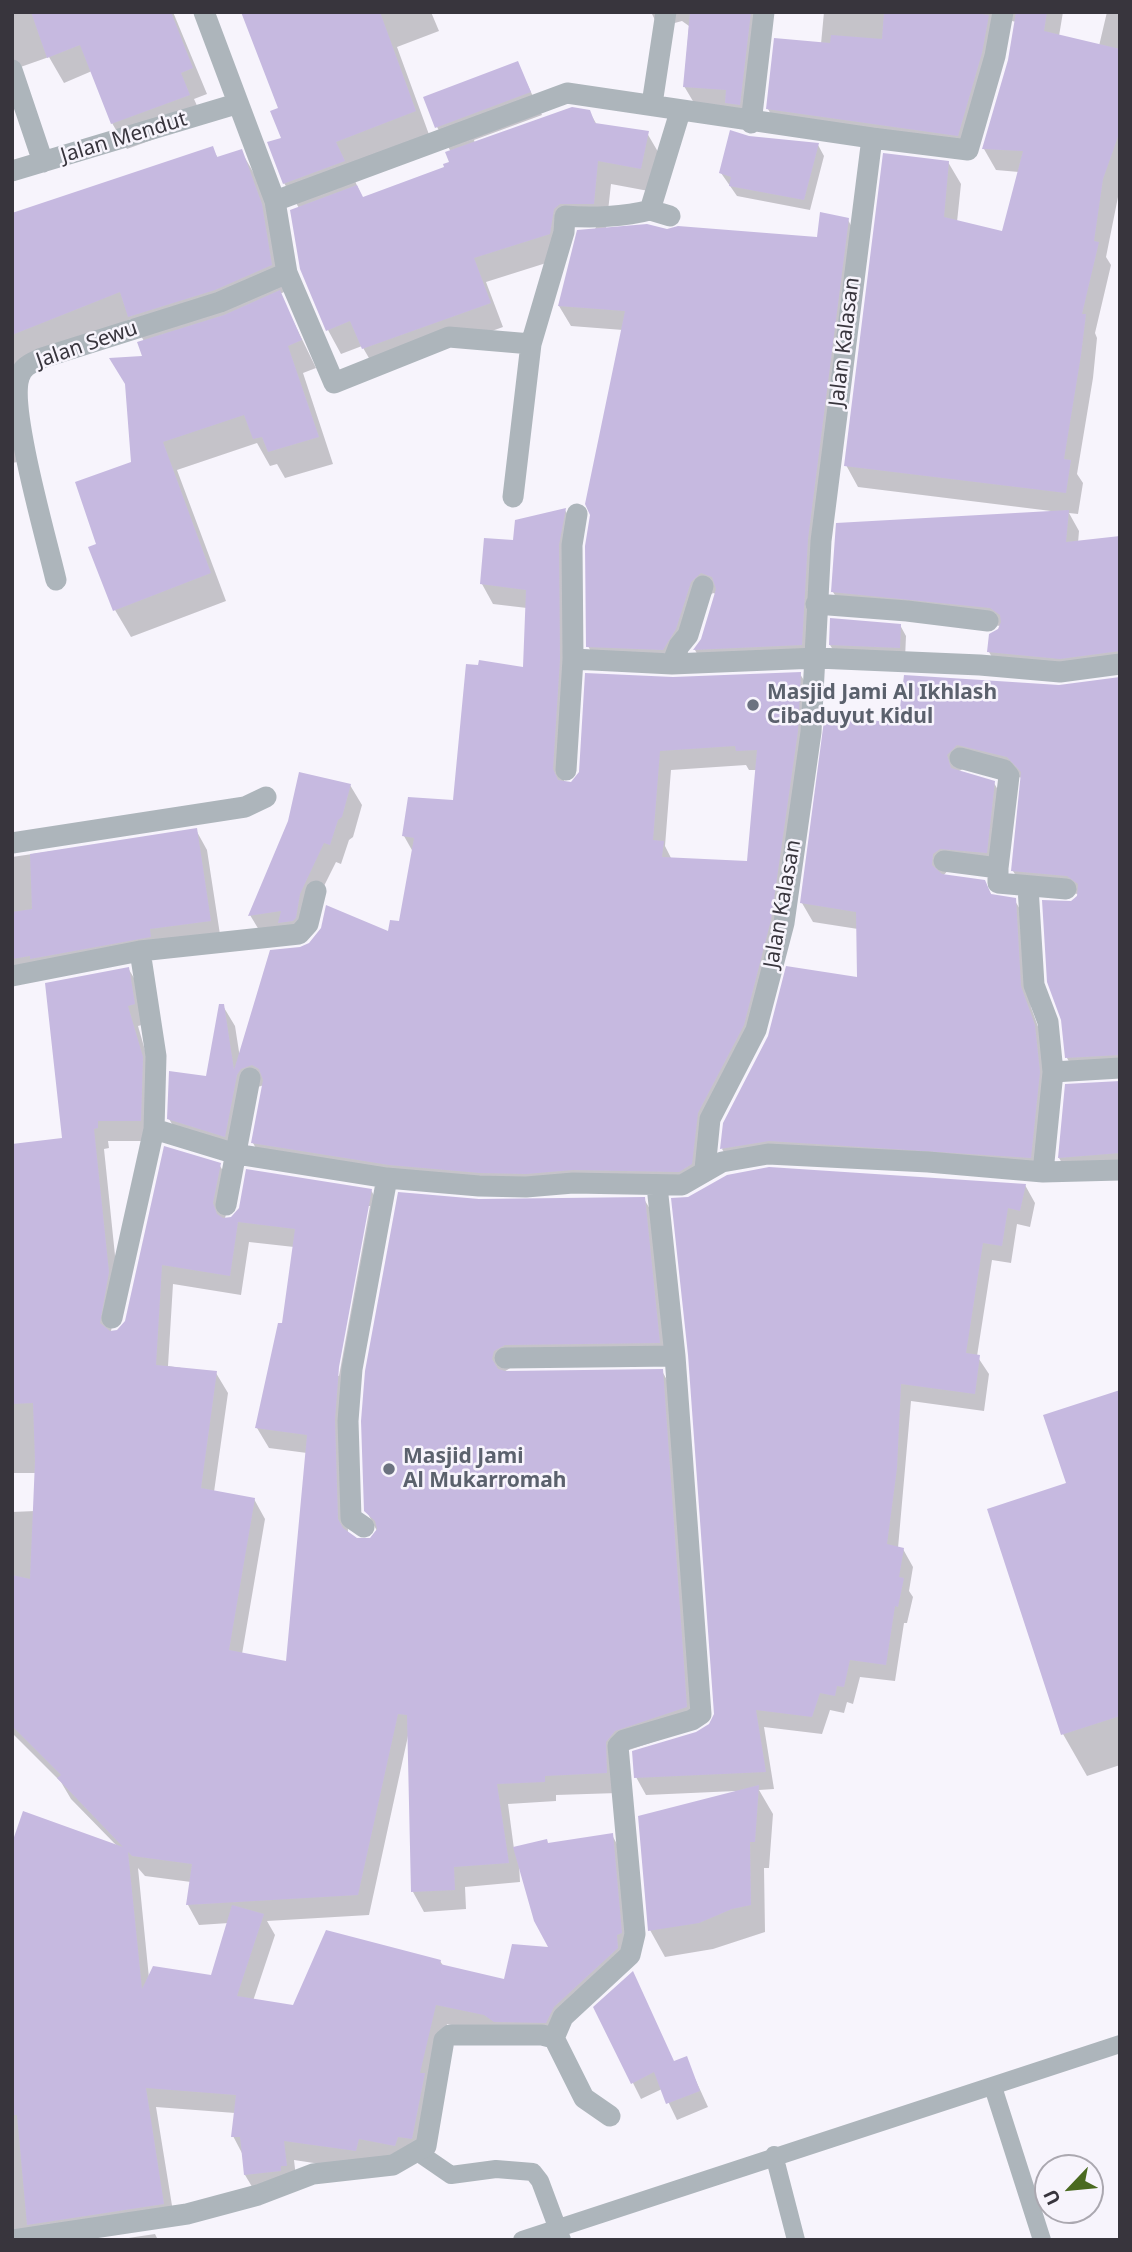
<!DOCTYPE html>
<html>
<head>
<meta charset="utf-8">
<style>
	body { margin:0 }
	#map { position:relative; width:1132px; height:2252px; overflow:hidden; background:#f7f4fc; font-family:"Noto Sans",sans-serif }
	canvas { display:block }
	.frame { position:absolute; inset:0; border:14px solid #38353d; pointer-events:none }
	.north { position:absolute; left:1034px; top:2154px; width:70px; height:70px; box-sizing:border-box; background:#f7f4fc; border:2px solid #aba8b0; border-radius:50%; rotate:244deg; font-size:19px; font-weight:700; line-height:28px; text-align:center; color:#38353d }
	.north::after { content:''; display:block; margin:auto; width:24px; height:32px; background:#4a6a20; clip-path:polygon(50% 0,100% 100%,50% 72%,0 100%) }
</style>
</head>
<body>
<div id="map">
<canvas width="1132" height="2252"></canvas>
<div class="frame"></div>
<div class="north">U</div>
</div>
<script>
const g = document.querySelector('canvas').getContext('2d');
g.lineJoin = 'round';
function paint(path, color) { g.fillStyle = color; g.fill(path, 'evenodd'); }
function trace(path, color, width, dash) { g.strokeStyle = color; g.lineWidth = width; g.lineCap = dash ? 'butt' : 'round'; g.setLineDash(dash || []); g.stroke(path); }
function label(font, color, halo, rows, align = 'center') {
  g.font = font + ' "Noto Sans",sans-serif'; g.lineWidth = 5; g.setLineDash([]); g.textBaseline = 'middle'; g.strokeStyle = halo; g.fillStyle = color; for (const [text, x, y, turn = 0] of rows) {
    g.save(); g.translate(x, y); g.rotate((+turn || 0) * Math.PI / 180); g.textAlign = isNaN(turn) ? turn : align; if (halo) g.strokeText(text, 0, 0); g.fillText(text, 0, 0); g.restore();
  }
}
const shadow = new Path2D(`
	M12 12H173L207 94 194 99 204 121 127 149 112 123 92 71 64 83 49 57 12 70Z
	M242 12H431L439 31 397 47 431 140 351 172 363 199 447 168 451 163V152L437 127 517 63 542 115 474 140 475 143 589 111 597 125 647 133 661 157 654 192 611 184 606 229 819 239 848 220 859 240 813 665 706 670 695 650 702 640 716 594 713 593 702 602 687 649 599 666 588 646 623 330 571 326 559 306 596 227H574L562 258 486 282 503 327 377 372 362 346 341 354 328 330 299 208 284 183 280 109Z
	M651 12H774L752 126 697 108 684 86 689 26 682 21 671 24 655 20Z
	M824 12H1063L1059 36 1099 46 1107 12H1120V187L1106 257 1111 265 1095 333 1097 338 1093 378 1077 474 1083 483 1078 514 1069 513 1079 531 1078 543 1120 537V671H1000L989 652 1001 626 844 610 833 592 1051 511 858 487 846 465 948 162 961 184 957 222 1003 233 1019 172 996 170 984 149 1010 59 1016 22 1012 21 1002 31 971 157 780 131 768 109 821 44Z
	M748 138 818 145 824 156 810 210 737 196 721 173Z
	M212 148 218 158 241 151 256 177 276 232 286 291 280 294 316 368 303 373 333 464 285 478 277 464 270 466 257 443 177 470 226 601 131 637 115 610 98 545 132 463 144 341 131 319 12 367V215Z
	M12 399 23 461 12 463Z
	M565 510 576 530 564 783 572 784 673 679 800 674 812 693 782 941 709 1134 703 1184H401L264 1163 253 1143 264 1085 252 1089 236 1156 181 1139 169 1119 207 1078 223 1006 235 1026 240 1058 400 923 413 852 404 836 455 802 525 669 527 608 493 604 482 584 515 542ZM746 765 749 770H757L749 862 672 860 665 846 671 770Z
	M900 625 906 636 905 659 837 656 830 645Z
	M1120 679V1074L1077 1076 1067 1058 1071 903 1079 894 1024 889 1013 871 1022 778 974 764 959 771 994 783 1005 802 997 871 951 867 943 876 984 881 992 896 1014 899 1025 918 1031 1007 1045 1046 1041 1176 780 1159 733 1167 722 1149 858 979V929L813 922 802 903 899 726 1061 687Z
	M350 785 362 805 353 837 349 840 341 864 336 862 310 914 303 941 262 935 250 915 290 821Z
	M196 830 207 850 221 941 12 986V857Z
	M128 968 140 988 145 1024 138 1026 153 1078 152 1141H108L109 1148 104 1149 119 1294 111 1331 117 1332 126 1322 219 1164 231 1185 225 1219 371 1190 382 1211 346 1441 348 1534 357 1540H371L377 1531 366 1510 479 1201 644 1199 656 1219 671 1363 517 1364 502 1373 662 1371 673 1391 698 1727 626 1751 618 1793 556 1795V1801L508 1804 514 1849 612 1835 623 1855 632 1953 565 2028 497 2035 447 2024 432 2089 425 2157 367 2171 294 2160 297 2186 257 2195 245 2175 243 2155 233 2136 235 2113 156 2107 175 2224 12 2240V1848L117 1846 71 1799 61 1782 12 1733V1512L35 1511 36 1473H12V1146L64 1140ZM367 1206H370L339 1376 336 1375ZM249 1242 294 1247 283 1326 257 1428 269 1448 307 1453 287 1663 242 1654 265 1519 254 1499 214 1492 228 1393 216 1373 168 1366 173 1284 241 1295ZM408 1736 413 1892 424 1912 466 1909 465 1887 520 1882 519 1863 551 1949 505 1981 444 1967 440 1961 294 2007 253 2001 275 1935 267 1921 369 1915ZM138 1868 145 1876 191 1882 188 1905 199 1925 229 1923 213 1977 149 1978Z
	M1120 1083V1172L1070 1176 1059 1158Z
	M1025 1185 1035 1203 1030 1227 1017 1224 1011 1263 992 1260 977 1356 989 1374 984 1411 911 1401 898 1548 903 1549 913 1567 909 1591 913 1597 907 1623H904L895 1681 860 1677 853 1704 847 1702 844 1713 830 1710 822 1734 764 1727 774 1789 759 1790 773 1814 769 1868H764L765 1932 713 1949 665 1957 650 1930 736 1791 646 1795 636 1777 710 1726 716 1714 690 1355Z
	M1120 1392V1765L1087 1776 1063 1734 1068 1484Z
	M595 2007 675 2063 686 2059 708 2107 677 2120 662 2089 641 2099Z
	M155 2234 158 2240H115Z`);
const building = new Path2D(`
	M31 12H171L193 68 181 73 190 95 111 124 80 45 47 58Z
	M241 12H380L416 111 336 142 345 161 283 184 267 142 281 138 270 111 278 108Z
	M690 12H751L740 105 725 103 726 90 683 87Z
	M884 12H968L989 15 982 53 958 136 766 109 774 38 830 43 831 35 882 39Z
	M1016 12H1047L1044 31 1120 49V131L1103 179 1094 241 1099 242 1082 314H1086L1081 355 1064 459 1071 460 1066 493 844 466 883 153 949 161 944 217 1002 231 1023 151 982 149 1008 60Z
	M518 61 531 92 435 128 423 97Z
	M572 107 590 110 595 123 649 131 641 169 598 161 594 204H560L554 209 550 234 474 258 491 303 362 349 350 321 326 331 300 269 290 210 357 185 363 197 444 167 443 164 449 162 445 152Z
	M730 130 749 136 819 143 804 200 729 186 731 177 719 173Z
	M213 146 217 157 242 149 262 204 272 265 215 290 128 317 120 292 12 335V213Z
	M820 212 849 218 808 539 802 645 693 650 701 639 716 589 712 577 701 573 691 582 676 629 663 650 586 647 585 546 590 515 585 504 625 311 558 306 577 230 647 224 667 229 678 226 817 237Z
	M280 290 302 340 288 346 319 437 268 452 262 437 253 439 244 415 163 442 211 573 113 611 88 547 96 544 75 482 131 462 125 384 109 358 142 356 137 342 224 315Z
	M566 508 559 545 560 659 553 769 558 780 571 782 579 772 585 673 673 677 801 672 798 731 771 920 744 1025 698 1113 692 1164 679 1172 573 1170 526 1174 480 1173 389 1165 251 1143 263 1080 259 1069 252 1065 241 1069 237 1075 225 1137 167 1119 169 1071 206 1076 219 1004H224L234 1070 270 950 300 947 309 943 321 928 326 905 388 931 390 920 399 921 414 838 402 836 408 797 453 800 466 664 478 665 479 660 523 667 526 590 480 584 484 538 513 540 515 520ZM735 746 736 751 757 750 747 861 662 857 664 841 653 840 660 751Z
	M1069 510 1066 542 1120 536V651L1060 659 987 652 989 634 998 629 1001 622 1000 615 990 608 831 592 836 523Z
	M830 618 901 624 900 648 829 645Z
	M904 675 1059 685 1120 677V1055L1065 1058 1061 1020 1047 982 1042 900 1071 901 1077 896 1078 884 1067 876 1011 871 1021 772 1007 757 957 745 947 755 951 768 995 781 987 853 940 849 933 854 932 865 942 874 985 880 991 894 1016 898 1021 986 1035 1025 1040 1072 1031 1158 769 1141 720 1149 723 1123 768 1036 786 966 857 977 856 912 800 903 825 713 898 724Z
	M299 772 351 784 342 817 338 820 330 845 324 843 300 894 296 918 293 921 278 923 281 911 248 916 288 821Z
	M197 828 211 921 150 929 151 937 30 959V956L12 959V912L32 909 30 854Z
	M129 967 135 1004 128 1006 143 1057 141 1121H98V1128L94 1129 109 1272 100 1323 110 1331 117 1330 125 1321 164 1146 221 1163 213 1203 217 1214 223 1218 231 1217 239 1208 246 1169 372 1189 339 1367 335 1420 338 1519 343 1528 357 1538H370L377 1529 375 1521 364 1511 361 1421 365 1371 398 1192 479 1199 645 1197 660 1343 505 1345 494 1351 492 1359 498 1369 505 1371 663 1369 687 1707 615 1731 606 1742 607 1773 545 1776V1782L497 1784 509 1863 454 1867 455 1890 411 1892 407 1715 398 1714 358 1895 186 1905 192 1864 132 1856 128 1852 142 1989 153 1966 211 1975 232 1905 264 1914 237 1996 293 2005 326 1930 441 1960 440 1964 504 1979 512 1944 548 1947 534 1921 513 1847 547 1839 548 1843 613 1833 622 1933 617 1935 618 1948 554 2007 546 2023 494 2022 484 2015 436 2005 420 2073H425L412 2139 398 2137 395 2146 359 2139 356 2151 284 2141 287 2166H281V2171L244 2175 240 2137H231L236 2095 146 2088 164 2204 27 2225 17 2115H12V1843L23 1811 123 1847 57 1778 61 1775 12 1726V1575L30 1579 35 1461 33 1403 12 1404V1144L62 1138 45 983ZM238 1222 295 1229 282 1323H278L255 1428 307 1435 286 1661 229 1650 255 1498 201 1488 217 1371 156 1365 162 1265 230 1276Z
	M1120 1081V1153L1058 1158 1065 1084Z
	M769 1167 1026 1184 1020 1211 1008 1208 1002 1246 983 1243 966 1353 980 1355 975 1394 901 1384 897 1468 887 1544 904 1548 899 1577 904 1578 898 1607 895 1606 886 1665 850 1660 844 1687 837 1686 835 1696 820 1693 812 1717 756 1710 766 1772 634 1778 632 1751 696 1732 709 1724 714 1714 688 1355 671 1198 688 1197 727 1175Z
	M1120 1390V1716L1061 1735 987 1509 1066 1483 1043 1415Z
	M759 1785 755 1842H750L751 1905 732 1909 699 1923 648 1931 638 1816Z
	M633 1971 674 2061 687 2056 700 2091 666 2104 654 2072 631 2084 593 2007Z`);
const lane = new Path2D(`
	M993 2087 1042 2240
	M419 2153 451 2175 496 2169 533 2172 540 2181 562 2240
	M774 2155 796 2240
	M522 2240 1120 2044`);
const street = new Path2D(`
	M204 12 275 201 287 273 334 383 449 337 531 344
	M12 70 43 162
	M652 104 666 12
	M751 123 764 12
	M872 138 968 150 995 56 1003 12
	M12 171 236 104
	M275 201 567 93 872 138 821 541 811 732 784 923 756 1030 710 1119 705 1169
	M670 216 650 210 680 112
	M513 497 531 344 564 232 565 216C591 218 625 217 650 210
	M56 580C47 541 9 410 19 378 22 366 32 363 42 358L220 302 287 273
	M816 604 907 611 988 621
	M573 659 672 664 679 646 688 635 703 586
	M672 664 817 658 980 665 1060 672 1120 664
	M960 758 1004 770 1009 776 998 868
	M566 770 573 659 572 545 577 514
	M12 843 245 807 266 797
	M944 861 998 868V883L1066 889
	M1028 887 1034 985 1048 1022 1053 1072 1043 1172
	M12 976 140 951 299 934 308 924 316 891
	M1053 1072 1120 1068
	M154 1129 236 1154 387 1178 479 1186 526 1187 573 1183 682 1185 722 1162 768 1154 928 1162 1043 1172 1120 1170
	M226 1205 250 1078
	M112 1318 154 1129 156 1056 140 951
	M505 1358 675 1356
	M364 1527 351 1518 348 1421 352 1369 387 1178
	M554 2038 584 2098 610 2116
	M13 2240 187 2214 258 2195 313 2174 393 2165 426 2146 444 2040 450 2035H542L554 2038 563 2017 630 1955 635 1934 618 1746 624 1740 692 1720 701 1714 675 1356 657 1186`);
const markers = [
	[753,705,7,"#6b7280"],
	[389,1469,7,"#6b7280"]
];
const streetNames = [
	["Jalan Mendut",124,138,-17],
	["Jalan Kalasan",845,342,-83],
	["Jalan Sewu",87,345,-19],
	["Jalan Kalasan",783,904,-80]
];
const worshipNames = [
	["Masjid Jami Al Ikhlash",767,693],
	["Cibaduyut Kidul",767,717],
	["Masjid Jami",403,1457],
	["Al Mukarromah",403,1481]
];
paint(shadow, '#0003');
paint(building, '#c6b9e0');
trace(lane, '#adb5bb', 18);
trace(street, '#adb5bb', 21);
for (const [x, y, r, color] of markers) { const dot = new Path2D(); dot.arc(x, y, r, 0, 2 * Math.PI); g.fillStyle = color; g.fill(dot); trace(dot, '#f7f4fc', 2.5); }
label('21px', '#38353d', '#f7f4fc', streetNames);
label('bold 21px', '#5b616d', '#f7f4fc', worshipNames, 'left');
</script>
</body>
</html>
